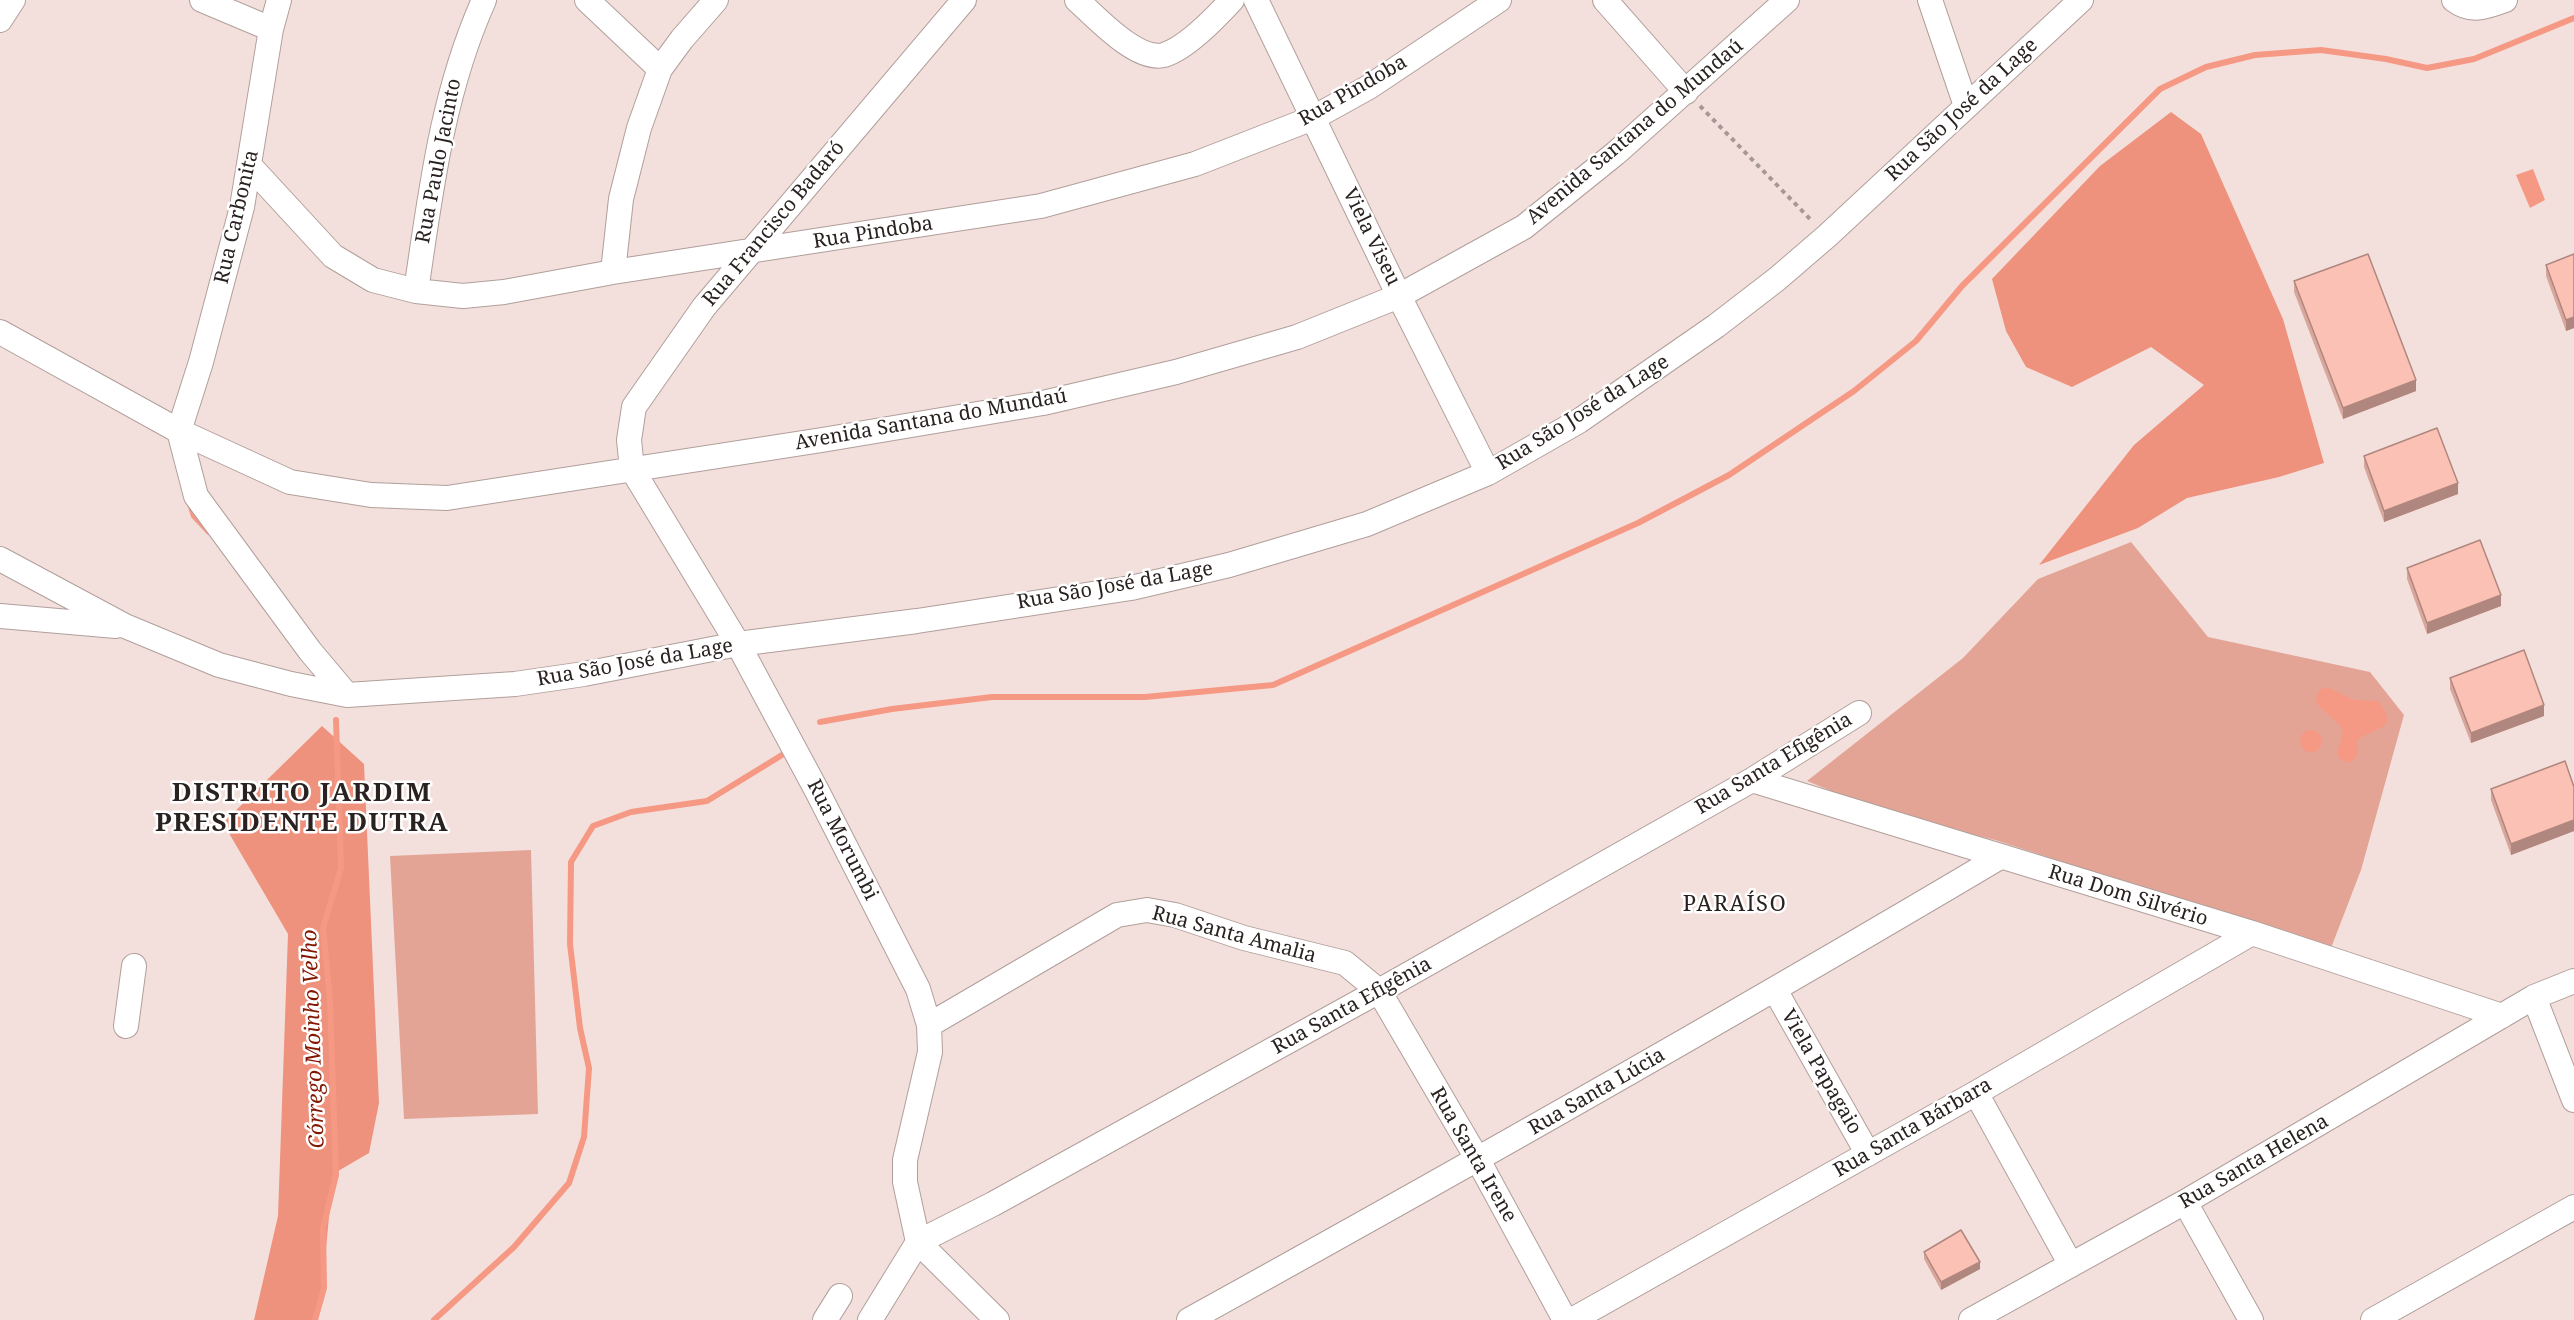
<!DOCTYPE html>
<html>
<head>
<meta charset="utf-8">
<style>
	body { margin:0 }
	canvas { display:block; background:#f3e0dc }
</style>
</head>
<body>
<canvas width="2574" height="1320"></canvas>
<script>
const g = document.querySelector('canvas').getContext('2d');
g.lineJoin = 'round';
function paint(path, color) { g.fillStyle = color; g.fill(path, 'evenodd'); }
function trace(path, color, width, dash) { g.strokeStyle = color; g.lineWidth = width; g.lineCap = dash ? 'butt' : 'round'; g.setLineDash(dash || []); g.stroke(path); }
function label(font, color, halo, rows, align = 'center') {
  g.font = font + ' "Noto Serif",serif'; g.lineWidth = 5; g.setLineDash([]); g.textBaseline = 'middle'; g.strokeStyle = halo; g.fillStyle = color; for (const [text, x, y, turn = 0] of rows) {
    g.save(); g.translate(x, y); g.rotate((+turn || 0) * Math.PI / 180); g.textAlign = isNaN(turn) ? turn : align; if (halo) g.strokeText(text, 0, 0); g.fillText(text, 0, 0); g.restore();
  }
}
const green = new Path2D(`
	M2131 542 2208 637 2370 672 2404 715 2361 870 2331 948 1995 840 1880 811 1807 781 1963 658 2038 579Z
	M531 850 538 1114 404 1119 390 856Z`);
const forest = new Path2D(`
	M2171 112 2201 134 2283 319 2324 463 2279 477 2187 498 2138 528 2039 565 2134 445 2204 385 2151 347 2072 387 2026 367 2006 331 1992 279 2100 166Z
	M322 726 364 764 379 1103 369 1153 333 1174 320 1312 315 1320H254L278 1216 288 934 223 823Z`);
const water = new Path2D(`
	M2533 169 2545 200 2530 208 2516 175Z
	M2329 688 2354 700 2378 701C2403 731 2371 727 2357 741V755L2354 760 2347 763 2340 759 2337 754 2343 732C2335 715 2322 714 2315 700L2320 689Z
	M2300 741a11 11 0 1 1 22 0a11 11 0 1 1-22 0Z`);
const stream = new Path2D(`
	M190 504 194 516 209 532
	M820 722 892 709 992 697H1145L1273 685 1638 523 1729 475 1854 391 1916 341 1962 286 2160 89 2206 67 2255 55 2321 50 2386 59 2427 68 2474 59 2574 18
	M315 1320 324 1288 323 1228 336 1175 330 1000 323 928 341 868 336 720
	M434 1320 514 1247 569 1183 584 1137 589 1068 580 1028 570 944 571 862 593 826 631 812 707 801 782 755`);
const path = new Path2D(`
	M1700 106 1812 221`);
const minor = new Path2D(`
	M202 0 271 29
	M279 0 271 29 242 207 201 362 179 431 196 496 310 651 347 695
	M587 0 660 69
	M1077 0C1096 17 1137 62 1164 55 1187 48 1216 17 1232 0
	M1256 0 1399 296 1488 473
	M1605 0 1686 92
	M1930 0 1966 106
	M2454 0C2471 13 2486 7 2505 0
	M0 20 13 0
	M250 166 333 256 373 280 416 291 463 296 504 292 613 272 1041 206 1195 164 1313 118 1369 87 1499 0
	M613 272 621 199 639 128 660 69 682 39 716 0
	M416 291C431 190 442 94 484 0
	M0 332 179 431 290 482 371 495 447 498 822 440 1043 403 1176 372 1297 337 1399 296 1524 227 1616 153 1787 0
	M0 559 125 626 219 665 291 684 347 695 515 684 584 674 738 644 917 621 1131 588 1229 565 1367 524 1488 473 1579 421 1716 326 1777 279 1827 236 2081 0
	M0 616 116 626
	M1752 780 2252 933 2502 1016
	M1775 990 1868 1154
	M2534 997 2574 1100
	M929 1025 1117 915 1147 910 1175 915 1244 938 1345 963 1379 991 1478 1160 1565 1320
	M126 1026 134 966
	M1976 1093 2071 1265
	M2185 1202 2251 1320
	M918 1242 905 1182V1160L930 1052 929 1025 918 989 817 791 738 644 632 469 629 440 634 407 704 307 964 0
	M918 1242 997 1320
	M825 1320 840 1296
	M870 1320 918 1242 993 1204 1379 991 1752 780 1859 713
	M1189 1320C1462 1169 1732 1016 2000 857
	M1572 1320 1976 1093 2252 933
	M1971 1320 2185 1202 2534 997 2574 981
	M2373 1320 2574 1207`);
const wall = new Path2D(`
	M2574 254V328L2566 331 2546 276V265Z
	M2294 281 2416 391 2343 419 2294 292Z
	M2364 456 2458 494 2384 522 2364 467Z
	M2407 568 2501 606 2427 634 2407 579Z
	M2450 678 2544 716 2471 743 2450 689Z
	M2574 787V831L2511 855 2491 800V789Z
	M1924 1252 1980 1269 1941 1290 1924 1259Z`);
const shadedWall = new Path2D(`
	M2574 317V328L2566 331V320Z
	M2416 380V391L2343 419V408Z
	M2458 483V494L2384 522V511Z
	M2501 595V606L2427 634V623Z
	M2544 705V716L2471 743V733Z
	M2574 820V831L2511 855V844Z
	M1980 1262V1269L1941 1290V1282Z`);
const building = new Path2D(`
	M2368 254 2416 380 2343 408 2294 281Z
	M2574 254V317L2566 320 2546 265Z
	M2437 428 2458 483 2384 511 2364 456Z
	M2480 540 2501 595 2427 623 2407 568Z
	M2524 650 2544 705 2471 733 2450 678Z
	M2565 761 2574 787V820L2511 844 2491 789Z
	M1961 1230 1980 1262 1941 1282 1924 1252Z`);
const streetNames = [
	["Rua Pindoba",1353,91,-30],
	["Rua São José da Lage",1962,110,-43],
	["Avenida Santana do Mundaú",1635,132,-40],
	["Rua Paulo Jacinto",439,161,-79],
	["Rua Carbonita",237,217,-77],
	["Rua Francisco Badaró",774,224,-50],
	["Rua Pindoba",873,233,-9],
	["Viela Viseu",1371,237,64],
	["Rua São José da Lage",1583,413,-32],
	["Avenida Santana do Mundaú",931,420,-10],
	["Rua São José da Lage",1115,586,-10],
	["Rua São José da Lage",635,663,-10],
	["Rua Santa Efigênia",1774,764,-31],
	["Rua Morumbi",842,840,63],
	["Rua Dom Silvério",2128,896,17],
	["Rua Santa Amalia",1234,935,15],
	["Rua Santa Efigênia",1352,1006,-29],
	["Viela Papagaio",1821,1072,60],
	["Rua Santa Lúcia",1597,1092,-30],
	["Rua Santa Bárbara",1913,1128,-30],
	["Rua Santa Irene",1473,1155,60],
	["Rua Santa Helena",2254,1162,-30]
];
const waterNames = [
	["Córrego Moinho Velho",314,1039,-92]
];
const quarterNames = [
	["PARAÍSO",1735,905]
];
const districtNames = [
	["DISTRITO JARDIM",302,794],
	["PRESIDENTE DUTRA",302,824]
];
paint(green, '#e3a495');
paint(forest, '#ee927d');
paint(water, '#f69984');
trace(stream, '#f69984', 6);
trace(minor, '#b19f9b', 26);
trace(path, '#a69895', 4, [4.5, 4.5]);
trace(minor, '#fff', 24);
paint(wall, '#d8a69b');
paint(shadedWall, '#b0877e');
paint(building, '#fbc1b4');
trace(building, '#b0877e', 1.5);
label('20px', '#292220', '#fff', streetNames);
label('italic 21px', '#831600', '#fff', waterNames);
g.letterSpacing = '1.5px';
label('22px', '#292220', '#fff', quarterNames);
g.letterSpacing = '0px';
g.letterSpacing = '1.5px';
label('bold 26px', '#292220', '#fff', districtNames);
g.letterSpacing = '0px';
</script>
</body>
</html>
